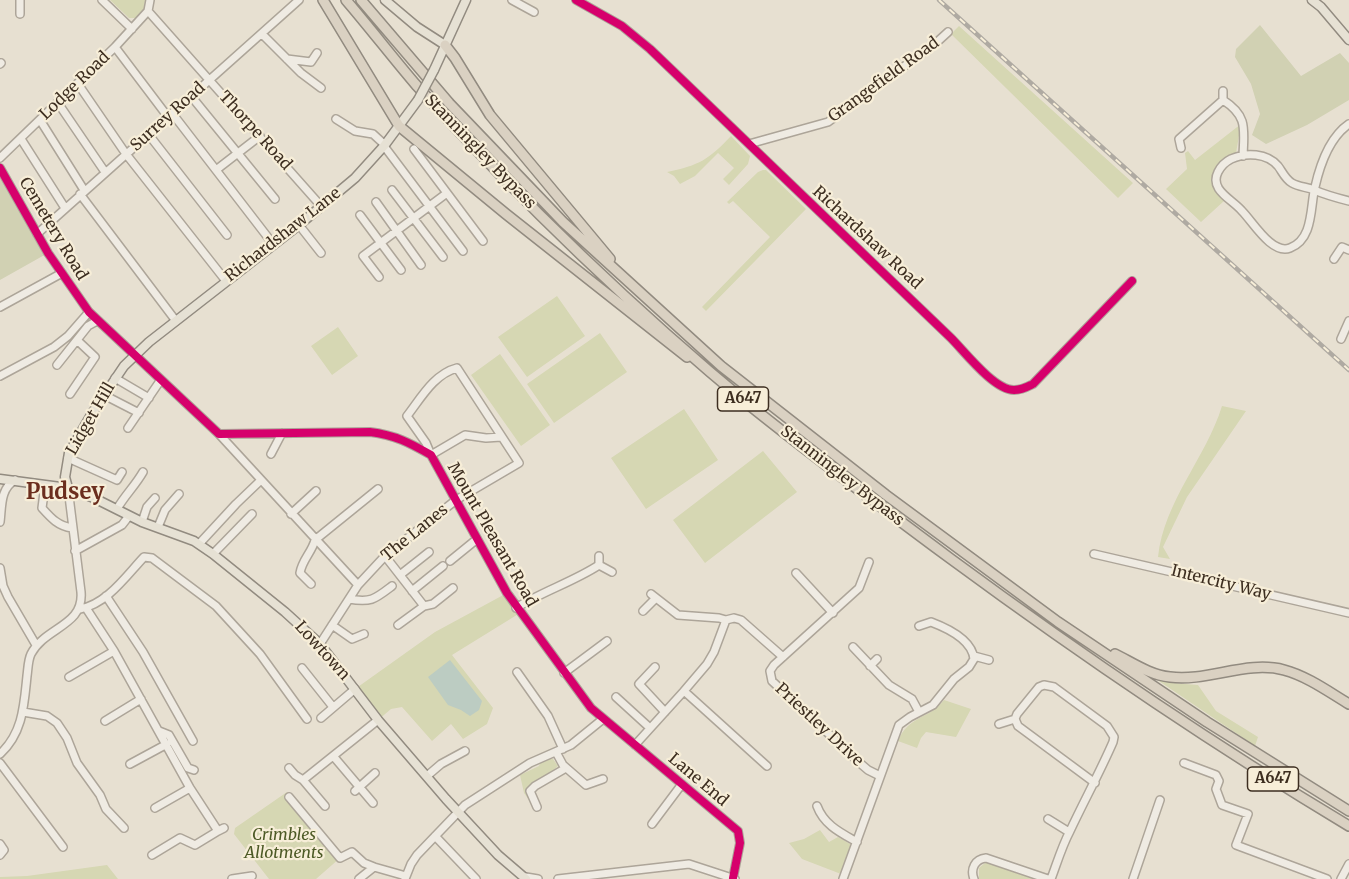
<!DOCTYPE html>
<html>
<head>
<meta charset="utf-8">
<style>
	body { margin:0 }
	canvas { display:block; background:#e7e0d1 }
</style>
</head>
<body>
<canvas width="1349" height="879"></canvas>
<script>
const g = document.querySelector('canvas').getContext('2d');
g.lineJoin = 'round';
function paint(path, color) { g.fillStyle = color; g.fill(path, 'evenodd'); }
function trace(path, color, width, dash) { g.strokeStyle = color; g.lineWidth = width; g.lineCap = dash ? 'butt' : 'round'; g.setLineDash(dash || []); g.stroke(path); }
function label(font, color, halo, rows, align = 'center') {
  g.font = font + ' Merriweather,serif'; g.lineWidth = 4.5; g.setLineDash([]); g.textBaseline = 'middle'; g.strokeStyle = halo; g.fillStyle = color; for (const [text, x, y, turn = 0] of rows) {
    g.save(); g.translate(x, y); g.rotate((+turn || 0) * Math.PI / 180); g.textAlign = isNaN(turn) ? turn : align; if (halo) g.strokeText(text, 0, 0); g.fillText(text, 0, 0); g.restore();
  }
}
const green = new Path2D(`
	M110 0H145L144 9 136 18H129Z
	M959 26 1133 183 1118 198 951 34Z
	M1241 124 1236 153C1211 161 1204 183 1224 201L1201 222 1166 189 1187 169 1185 153 1188 151 1195 160Z
	M731 136 750 156 748 164 729 185 723 179 734 168 718 153 695 176 680 184 674 176 667 172C700 165 708 160 731 136Z
	M763 170H766L806 209 706 311 702 307 770 237 733 201 729 204 727 202 758 172Z
	M557 296 585 336 527 377 498 337Z
	M338 327 358 356 332 375 311 346Z
	M600 333 627 372 554 423 527 384Z
	M500 354 550 425 521 446 471 375Z
	M1222 406 1246 411 1187 497 1163 547 1170 559 1158 557C1164 501 1206 458 1222 406Z
	M684 409 718 460 646 509 611 458Z
	M763 451 797 492 705 563 673 520Z
	M507 593 520 613 452 655 493 708 487 724 463 739 451 724 432 741 402 707 391 709 378 720 355 689 435 632Z
	M1153 677 1172 683 1198 685 1216 711 1258 737 1255 746Z
	M944 700 971 709 956 737 926 732 921 738 917 748 898 741C909 715 928 720 944 700Z
	M549 759H553L558 766 528 793 531 803 524 793 520 775 539 766 540 763Z
	M287 792 289 797 340 858 316 879H269L234 834 235 828Z
	M820 830 829 842 838 837 850 844 851 847 841 874 802 859 789 843 804 839Z
	M990 862 1036 878 1037 879H979V868L985 863Z
	M107 865 118 879H0V877L27 876Z`);
const cemetery = new Path2D(`
	M1260 25 1301 76 1340 53 1349 63V100L1307 125 1266 144 1252 135 1260 114 1251 84 1235 57 1236 49Z
	M0 168 48 253 0 280Z`);
const water = new Path2D(`
	M450 660 482 701 479 710 470 716 461 710 448 705 428 677Z`);
const minor = new Path2D(`
	M20 0V14
	M102 0 132 29
	M150 0 148 11 321 206
	M512 0 534 12
	M576 0 622 26 650 49 951 338C965 352 994 390 1014 390 1022 390 1027 387 1033 384L1132 281
	M262 34 301 73 321 88
	M115 47 168 117
	M287 59 311 62 317 53
	M0 64 1 63
	M78 84 126 154 226 281
	M1223 91V100C1248 116 1244 129 1243 156
	M191 96 275 199
	M58 103 105 172
	M172 113 273 244
	M336 119 355 131 373 134 385 145
	M40 120 84 190
	M1349 124C1330 137 1320 165 1315 187 1310 206 1314 239 1290 248 1272 255 1253 222 1242 211 1232 199 1209 190 1218 172 1221 166 1225 162 1231 159 1246 152 1267 153 1278 166 1282 171 1285 179 1292 183 1299 187 1307 187 1314 190 1326 195 1337 198 1349 201
	M149 135 227 235
	M21 139 65 208
	M749 144 828 122 936 43 948 32
	M384 146 463 251
	M1181 148 1179 139 1223 100
	M414 149 483 241
	M0 158 115 47 148 11
	M0 168 48 253 89 312 219 434 370 432C395 435 410 443 431 455L507 593 591 708 738 831 740 843 733 878
	M216 170 260 136
	M392 190 443 257
	M80 194 176 321
	M376 202 421 265
	M360 215 401 270
	M299 225 321 253
	M37 234 299 0
	M1334 259 1342 247 1349 250
	M379 277 363 256 447 193
	M0 307 62 273
	M1341 339 1349 321
	M57 365 88 326 97 321
	M0 376 54 347 68 336 89 312
	M115 378 149 398
	M70 394 95 357 78 341
	M104 395 139 413
	M128 428 160 381
	M219 434 358 585
	M271 454 282 433
	M68 458 117 480 122 472
	M45 485 42 508C51 518 58 526 72 528
	M117 509C125 495 135 486 143 472
	M291 514 316 491
	M0 522C2 506 0 489 15 480
	M142 522 147 507 155 498
	M158 527 165 510 179 494
	M199 544 236 504 260 481
	M75 551 122 525 129 516
	M213 554 252 514
	M1094 554 1349 613
	M385 556 424 606
	M599 556V565
	M450 561 477 539
	M869 562 859 588 774 665 770 671 772 681 861 764 868 770 880 776
	M0 568 3 586 8 597 36 645
	M796 573 833 613
	M400 575 429 552
	M311 584 300 573C302 560 312 552 315 540L378 489
	M412 591 443 566
	M651 594 678 615 719 618 726 620 734 618 741 620 783 657
	M106 596 143 652 193 741
	M349 599C371 603 375 599 392 586
	M86 608 114 651 190 788 218 831 224 828
	M516 608C543 591 573 582 599 565L612 572
	M80 609C107 604 126 576 144 557L152 558 216 606 260 654 307 719
	M643 611 656 598
	M332 625 352 639 364 634
	M398 625 424 606 433 604 453 588
	M320 644 358 585 385 556 456 500 519 463 457 368C434 374 421 398 407 416L426 443 431 455 465 435 486 438 501 437
	M853 647 889 685 912 699 919 712
	M974 656 989 660
	M870 666 877 659
	M655 667 639 684 665 712
	M302 668 333 707
	M517 672 548 716 563 749
	M564 673 607 641
	M69 677 114 651
	M684 691 707 664 714 652 726 620
	M616 697 650 728
	M23 712 47 716 57 723 67 738 77 763 100 795 106 809 124 828
	M321 718 355 689
	M105 721 141 699
	M999 724 1015 719
	M159 731 169 735 188 768 194 770
	M635 745 684 691 767 766
	M556 752 563 765 586 785 603 779
	M0 754C23 733 24 705 27 676 28 669 28 660 31 654 45 627 84 626 81 592L68 488
	M334 757 373 803
	M0 763 63 847
	M1184 763 1216 775 1219 781 1216 789 1222 805 1248 814 1236 845 1327 879
	M130 764 167 744
	M289 768 295 775 303 780 378 720
	M427 776 441 764 465 751
	M303 780 325 806
	M355 791 375 773
	M289 797 340 858 352 852 364 863 374 867
	M817 806C824 825 841 833 857 842
	M537 807 530 791 535 786 566 768
	M155 808 190 788
	M1048 819 1069 832
	M652 824 682 784
	M435 836 476 879
	M0 844 4 850 0 855
	M152 855 180 838 195 845 218 831
	M526 877 538 879
	M232 879 252 876
	M359 879 374 867 406 876
	M405 879 411 864 417 855 465 805 530 763 571 745 603 719
	M558 879 689 864 735 879
	M843 879 899 725 910 717 933 705 954 679 969 667 974 659C972 640 947 628 931 622L919 626
	M974 879C970 869 975 859 986 858L1048 879
	M1051 879C1057 863 1062 846 1070 831 1084 801 1100 772 1113 742L1114 737 1107 726 1054 687 1044 685 1039 687 1017 714 1015 719 1018 726 1095 783
	M1133 879 1160 800
	M1341 879 1349 864`);
const major = new Path2D(`
	M385 0 417 27 445 45
	M1312 0 1321 7 1349 40
	M434 70 466 0
	M0 479 68 488 96 499 142 522 194 541 213 554 285 612 320 644 378 720 446 799 498 855 526 879
	M68 488 65 477 69 453 91 415 124 366 149 342 299 225 355 178 384 146 418 100`);
const highway = new Path2D(`
	M323 0 399 126 506 214 687 357
	M346 0C370 28 393 58 417 86 521 201 634 310 753 408 818 460 885 510 951 559 1080 654 1212 744 1349 826
	M361 0 449 103 563 222 721 366 886 495 1058 622 1207 722 1349 811
	M445 45 455 58 490 115 610 259
	M1115 654C1133 663 1150 675 1170 677 1207 682 1247 660 1284 670 1307 676 1329 692 1349 704`);
const rail = new Path2D(`
	M939 0 1349 370`);
const majorBridge = new Path2D(`
	M418 100 434 70`);
const cycleway = new Path2D(`
	M576 0 622 26 650 49 951 338C965 352 994 390 1014 390 1022 390 1027 387 1033 384L1132 281
	M0 168 48 253 89 312 219 434 370 432C395 435 410 443 431 455L507 593 591 708 738 831 740 843 733 878`);
const shields = [
	[743,399,51],
	[1273,779,51]
];
const shieldNames = [
	["A647",743,399],
	["A647",1273,779]
];
const streetNames = [
	["Grangefield Road",884,80,-36],
	["Lodge Road",75,86,-44],
	["Surrey Road",168,117,-42],
	["Thorpe Road",255,131,48],
	["Stanningley Bypass",480,152,46],
	["Cemetery Road",53,229,59],
	["Richardshaw Lane",283,235,-38],
	["Richardshaw Road",867,238,43],
	["Lidget Hill",91,419,-60],
	["Stanningley Bypass",842,476,38],
	["The Lanes",415,533,-39],
	["Mount Pleasant Road",492,535,60],
	["Intercity Way",1221,583,14],
	["Lowtown",322,651,48],
	["Priestley Drive",819,725,43],
	["Lane End",698,780,40]
];
const parkNames = [
	["Crimbles",284,835],
	["Allotments",284,853]
];
const districtNames = [
	["Pudsey",65,493]
];
paint(green, '#d6d7b3');
paint(cemetery, '#d1d1b3');
paint(water, '#bcccc2');
trace(minor, '#ada599', 10);
trace(major, '#928b80', 11);
trace(highway, '#928b80', 12);
trace(minor, '#efebe3', 7);
trace(major, '#e6e1d4', 8);
trace(highway, '#dad1c2', 9);
trace(rail, '#afaaa2', 4.5);
trace(rail, '#f7eed8', 2, [7]);
trace(majorBridge, '#928b80', 11, []);
trace(majorBridge, '#e6e1d4', 8);
trace(cycleway, '#d6006c', 8);
for (const [x, y, w] of shields) { const box = new Path2D(); box.roundRect(x - w / 2, y - 12, w, 24, 4.5); g.fillStyle = '#f7eed8'; g.fill(box); trace(box, '#3d2e20', 1.5); }
label('bold 15px', '#3d2e20', null, shieldNames);
label('16px', '#3d2e20', '#f7eed8', streetNames);
label('italic 16px', '#4d5a26', '#f7eed8', parkNames);
label('bold 22px', '#6b2e1e', '#f7eed8', districtNames);
</script>
</body>
</html>
